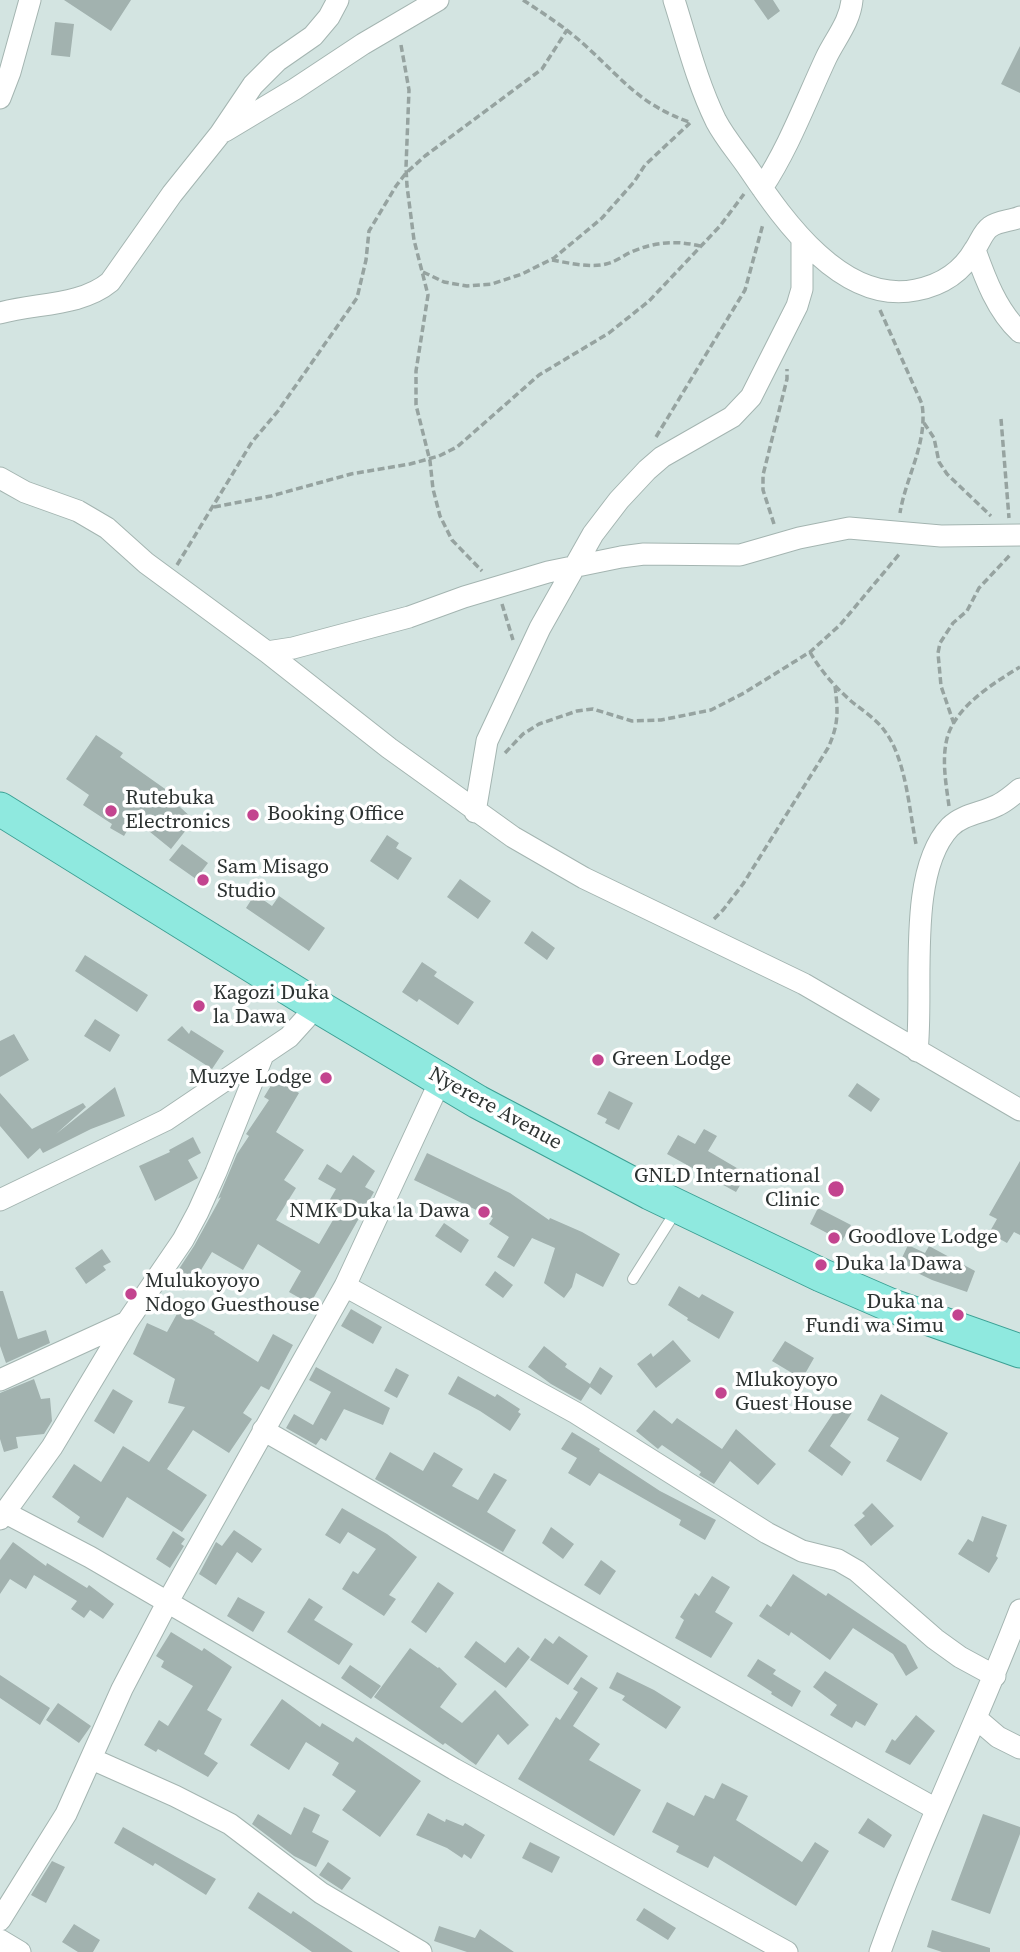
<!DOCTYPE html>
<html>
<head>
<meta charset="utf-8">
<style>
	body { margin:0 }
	canvas { display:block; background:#d3e4e1 }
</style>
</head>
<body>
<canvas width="1020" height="1952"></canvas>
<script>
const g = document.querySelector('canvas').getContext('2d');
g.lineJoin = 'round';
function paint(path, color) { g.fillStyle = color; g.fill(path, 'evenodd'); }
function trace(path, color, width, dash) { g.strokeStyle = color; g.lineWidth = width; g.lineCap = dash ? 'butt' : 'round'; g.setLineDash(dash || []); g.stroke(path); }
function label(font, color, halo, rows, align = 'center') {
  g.font = font + ' "Source Serif 4",serif'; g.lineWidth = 7; g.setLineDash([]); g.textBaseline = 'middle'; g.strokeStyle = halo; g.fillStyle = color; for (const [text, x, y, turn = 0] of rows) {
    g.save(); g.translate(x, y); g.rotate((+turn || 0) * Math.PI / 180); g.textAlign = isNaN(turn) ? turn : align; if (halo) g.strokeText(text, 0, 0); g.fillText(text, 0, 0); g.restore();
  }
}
const building = new Path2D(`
	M64 0H131L111 31Z
	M754 0H773L780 11 768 20Z
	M55 22 74 24 70 57 51 55Z
	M1020 46V93L1001 84Z
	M96 735 123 753 120 757 168 791 166 794 194 820 171 849 134 819 124 836 110 828 112 824 83 805 89 795 66 779Z
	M387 835 399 843 396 848 412 858 398 880 370 861Z
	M182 844 208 863 196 879 169 860Z
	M460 879 491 901 478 919 447 897Z
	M255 894 272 906 279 896 325 928 309 951 246 908Z
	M532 931 555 948 547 960 524 943Z
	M85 955 148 995 137 1012 75 971Z
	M422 962 437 972 434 976 474 1002 458 1025 419 999 417 1002 402 992Z
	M95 1019 120 1035 110 1052 84 1036Z
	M182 1026 189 1034 191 1030 224 1051 212 1069 167 1040Z
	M14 1034 29 1060 0 1077V1041Z
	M275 1079 299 1093 276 1132 304 1150 284 1180 296 1188 276 1220 319 1244 333 1220 322 1213 336 1189 318 1179 327 1164 341 1173 353 1155 375 1171 365 1187 374 1192 310 1304 289 1292 301 1271 258 1244 243 1270 212 1252 190 1288 173 1278 194 1246 221 1197 218 1199 237 1154 249 1136 246 1134 269 1100 264 1097Z
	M857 1083 880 1099 871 1112 848 1096Z
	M115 1087 125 1116 91 1129 43 1153 40 1148 28 1159 0 1126V1093L32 1129 83 1103 86 1107 56 1134Z
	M609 1091 633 1103 619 1130 605 1123 607 1119 597 1114Z
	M704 1129 717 1136 708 1151 747 1174 736 1192 667 1154 678 1135 695 1144Z
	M193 1137 201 1153 188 1160 198 1178 155 1201 139 1166 170 1152 169 1150Z
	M427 1153 510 1193 549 1220 550 1218 582 1232 620 1254 603 1287 576 1273 572 1287 564 1298 544 1283 555 1248 532 1238 514 1267 497 1257 509 1237 489 1224 493 1218 414 1180Z
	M1020 1161V1235L1014 1232 1007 1243 989 1233 997 1219 989 1215Z
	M818 1208 851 1225 842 1241 810 1224Z
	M444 1223 469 1240 461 1253 435 1236Z
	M908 1245 925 1253 929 1246 975 1271 967 1292 932 1280 899 1264Z
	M102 1249 111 1262 103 1266 106 1270 86 1284 75 1268Z
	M495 1271 513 1285 503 1298 485 1285Z
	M679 1286 699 1298 702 1294 734 1312 719 1339 687 1320 688 1318 668 1305Z
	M0 1291H3L18 1339 46 1330 50 1343 6 1363 0 1346Z
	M351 1309 382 1327 373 1344 341 1326Z
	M178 1312 215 1332 214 1334 258 1362 273 1334 293 1345 269 1390 261 1386 243 1413 252 1419 229 1453 193 1430 167 1469 207 1495 182 1532 127 1497 103 1538 77 1522 80 1517 52 1497 74 1464 101 1482 123 1446 149 1462 185 1407 168 1403 175 1379 133 1354 147 1323 167 1332Z
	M673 1340 691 1361 656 1388 637 1364 651 1353 653 1357Z
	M785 1341 814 1358 802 1379 772 1361Z
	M544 1346 567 1364 565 1367 590 1384 600 1367 613 1376 601 1395 590 1387 581 1401 551 1384 528 1367Z
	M316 1367 390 1408 383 1425 344 1409 326 1441 321 1438 316 1445 286 1428 294 1414 313 1425 331 1392 309 1380Z
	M396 1368 409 1375 397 1398 384 1391Z
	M458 1376 495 1397 497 1394 520 1409 518 1412 521 1414 510 1431 480 1411 448 1394Z
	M34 1379 41 1399 50 1398 52 1421 44 1434 16 1437 18 1448 4 1452 0 1439V1393Z
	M113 1389 133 1401 114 1434 94 1421Z
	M881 1394 948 1433 921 1481 886 1461 899 1438 867 1420Z
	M842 1400 855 1408 830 1446 851 1462 842 1476 808 1451Z
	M654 1410 672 1424 677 1418 722 1449 736 1429 776 1464 758 1485 730 1461 714 1484 699 1475 701 1472 662 1445 658 1449 636 1431Z
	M572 1432 600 1449 599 1451 660 1491 716 1520 705 1540 679 1525 681 1520 599 1473 590 1486 568 1473 577 1458 561 1449Z
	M390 1452 423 1471 434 1452 463 1469 452 1486 478 1500 494 1473 507 1480 487 1512 516 1530 503 1552 375 1479Z
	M872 1503 894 1526 871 1546 854 1525 865 1516 862 1513Z
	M342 1508 387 1534 417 1557 389 1595 396 1599 384 1616 342 1589 353 1571 358 1574 376 1549 348 1532 340 1544 325 1535Z
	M982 1516 1007 1525 996 1556 998 1558 989 1573 958 1554 968 1539 973 1542Z
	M551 1527 574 1544 563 1559 542 1543Z
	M234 1530 262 1549 252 1563 237 1552 216 1585 199 1574 216 1542 222 1546Z
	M173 1531 185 1539 181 1544 184 1546 170 1568 156 1559Z
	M13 1542 46 1566 47 1563 87 1588 89 1585 114 1604 103 1619 90 1610 84 1618 71 1609 77 1601 34 1575 26 1589 10 1579 0 1594V1560Z
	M601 1560 616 1571 600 1595 584 1585Z
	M793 1574 826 1596 828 1593 906 1645 918 1668 906 1676 893 1654 853 1628 830 1660 791 1632 789 1636 759 1616 767 1604 771 1607Z
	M712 1576 730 1587 715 1612 733 1623 711 1658 675 1638 684 1620 680 1617 695 1593 699 1596Z
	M438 1582 454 1593 426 1633 411 1622Z
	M238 1597 265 1612 253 1632 227 1616Z
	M309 1598 323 1607 314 1620 353 1644 339 1665 287 1632Z
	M171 1632 202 1651 204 1648 232 1667 207 1710 222 1719 204 1754 218 1763 208 1777 158 1749 156 1752 144 1745 159 1720 168 1726 193 1686 161 1667 164 1661 156 1656Z
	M559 1636 588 1656 568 1685 530 1660 545 1638 553 1644Z
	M476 1641 505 1663 518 1647 530 1657 506 1688 464 1657Z
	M410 1648 438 1668 439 1667 457 1684 440 1707 462 1723 495 1690 529 1725 508 1745 498 1734 476 1765 445 1743 443 1745 374 1697Z
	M758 1659 776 1670 773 1674 801 1691 792 1707 771 1694 772 1692 747 1676Z
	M350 1665 381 1686 371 1699 341 1678Z
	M825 1671 878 1704 865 1726 856 1721 852 1728 830 1715 837 1705 813 1687Z
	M617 1672 654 1690 681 1707 666 1729 622 1700 625 1696 609 1688Z
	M0 1675 50 1708 40 1725 0 1698Z
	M581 1677 598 1688 573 1726 600 1744 589 1760 641 1790 614 1836 518 1779 556 1717 560 1720 578 1692 573 1689Z
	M282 1699 320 1727 322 1723 353 1742 356 1737 421 1781 380 1837 342 1810 356 1791 332 1775 339 1763 306 1742 289 1770 250 1745Z
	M58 1703 91 1726 79 1743 46 1720Z
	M916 1715 935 1731 910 1765 885 1752 892 1739 895 1741Z
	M722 1783 748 1796 736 1820 802 1862 815 1842 829 1851 796 1906 714 1856 708 1868 676 1852 679 1846 652 1832 667 1802 694 1816 705 1795 714 1799Z
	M304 1807 320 1815 312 1832 329 1841 316 1867 294 1856 252 1824 258 1814 291 1835Z
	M428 1813 445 1822 446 1819 463 1826 465 1823 485 1835 471 1859 464 1854 462 1858 447 1848 416 1835Z
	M983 1814 1020 1827V1834L990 1914 951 1900Z
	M868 1818 892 1835 884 1848 858 1833Z
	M123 1827 216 1879 206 1895 155 1863 153 1866 114 1843Z
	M530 1842 560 1857 552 1873 522 1858Z
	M52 1861 65 1867 46 1903 31 1895Z
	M328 1862 351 1878 342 1890 319 1875Z
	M258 1892 291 1914 293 1911 353 1952H312L248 1908Z
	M644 1908 676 1928 668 1940 636 1920Z
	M74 1924 100 1940 93 1952H78L62 1942Z
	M439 1926 475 1938 480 1929 514 1952H467L434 1941Z
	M932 1930 990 1948V1952H942L927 1947Z`);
const path = new Path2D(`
	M523 0C546 15 569 30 589 49 625 82 640 104 689 122
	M401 45 409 90 406 167 407 186 414 240 428 295 416 371V405L430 461 433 489 440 516 452 540 482 571
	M552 260C569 263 590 268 606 264 615 262 623 256 631 252 655 242 675 240 700 246
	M423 272 444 282 467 286 492 284 522 274 554 258 602 218 634 182 645 165 690 123
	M880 310 922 404C928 443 906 476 900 513
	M1001 419 1009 518
	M924 423 934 438 939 462 947 474 991 516
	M656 437 745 290 763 224
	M214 507 271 496 351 474 410 464 439 456 457 447 539 375 609 333 649 301 720 226 744 194
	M774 524 763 490V475L787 379V369
	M177 565 252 442 278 411 357 298 366 260 369 231 396 186 406 173 425 156 542 69 567 30
	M502 604 513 640
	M810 652C820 670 835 687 851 701 862 710 876 719 884 730 906 758 909 809 916 844
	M954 724 941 686 938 653 940 643 953 623 967 611 979 588 1010 555
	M505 753 523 734 539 724 577 711 593 709 632 721 661 720 711 710 744 693 810 652 840 625 901 552
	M949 806C946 784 941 757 948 735 958 705 995 682 1020 667
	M714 919 723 910 743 884 828 748C839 724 838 711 835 686`);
const lane = new Path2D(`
	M633 1279 676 1211`);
const street = new Path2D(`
	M674 0C687 41 697 82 716 121 725 138 738 153 749 169 784 221 843 305 916 290 942 285 962 272 975 249 980 242 983 232 990 227 998 221 1011 221 1020 217
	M0 98 10 72 30 0
	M225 131 295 89 363 44 438 0
	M762 188C789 147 805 103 826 58 835 39 850 22 852 0
	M975 250C985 278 997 311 1020 332
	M0 313C36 303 81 306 110 282L172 194 220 134 253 85 277 61 313 36 329 17 338 0
	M0 478 25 492 78 511 107 528 146 563 267 652 389 748 513 837 584 878 804 984 1020 1110
	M267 652 293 648 409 617 464 597 548 572 621 557 644 554 740 555 799 538 849 528 941 536 1020 535
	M475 812 487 741 540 628 593 534 619 500 647 470 662 457 732 417 751 397 797 306 802 289V239
	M917 1051C924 990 906 873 950 827 963 814 983 813 998 805 1006 801 1013 795 1020 789
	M0 1200 166 1120 289 1037 317 1006
	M345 1286 576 1413 767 1533 802 1551 838 1560 857 1571 935 1639 960 1657 995 1676
	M0 1380 127 1322
	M263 1430 545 1591 936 1809
	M4 1512 90 1557 454 1769 787 1952
	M0 1519 52 1447 127 1322 183 1240 198 1212 216 1172 263 1055
	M977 1719 998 1737 1020 1748
	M92 1759 175 1796 230 1824 321 1893 421 1952
	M0 1920 66 1814 122 1689 167 1603 345 1286 441 1079
	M0 1940 20 1952
	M880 1952C921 1836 976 1725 1020 1610`);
const primary = new Path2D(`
	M0 809 317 1006 478 1102 650 1193 821 1275 890 1305 1020 1351`);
const markers = [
	[111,811,7,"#c3448f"],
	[253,815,7,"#c3448f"],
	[203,880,7,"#c3448f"],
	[199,1006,7,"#c3448f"],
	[598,1060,7,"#c3448f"],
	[326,1078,7,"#c3448f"],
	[836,1189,9,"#c3448f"],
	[484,1212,7,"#c3448f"],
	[834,1238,7,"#c3448f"],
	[821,1265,7,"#c3448f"],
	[131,1294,7,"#c3448f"],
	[958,1315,7,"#c3448f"],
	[721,1393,7,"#c3448f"]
];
const poiNames = [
	["Rutebuka",125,799],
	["Electronics",125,823],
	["Booking Office",267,815],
	["Sam Misago",217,868],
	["Studio",217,892],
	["Kagozi Duka",213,994],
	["la Dawa",213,1018],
	["Green Lodge",612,1060],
	["Muzye Lodge",312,1078,"right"],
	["GNLD International",820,1177,"right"],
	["Clinic",820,1201,"right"],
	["NMK Duka la Dawa",470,1212,"right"],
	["Goodlove Lodge",848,1238],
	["Duka la Dawa",835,1265],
	["Mulukoyoyo",145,1282],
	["Ndogo Guesthouse",145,1306],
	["Duka na",944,1303,"right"],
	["Fundi wa Simu",944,1327,"right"],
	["Mlukoyoyo",735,1381],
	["Guest House",735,1405]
];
const streetNames = [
	["Nyerere Avenue",495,1109,29]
];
paint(building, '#a2b2af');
trace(lane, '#a4b5b1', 12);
trace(street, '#a4b5b1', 23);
trace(primary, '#3ca094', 35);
trace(path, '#96a3a0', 3.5, [7, 3.5]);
trace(lane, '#fff', 10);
trace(street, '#fff', 21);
trace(primary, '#8fe9df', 33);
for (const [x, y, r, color] of markers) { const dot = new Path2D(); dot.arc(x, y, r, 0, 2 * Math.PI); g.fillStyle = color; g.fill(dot); trace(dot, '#fff', 2.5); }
label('21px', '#2d3332', '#fff', poiNames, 'left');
label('21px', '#2d3332', '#fff', streetNames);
</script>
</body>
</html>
